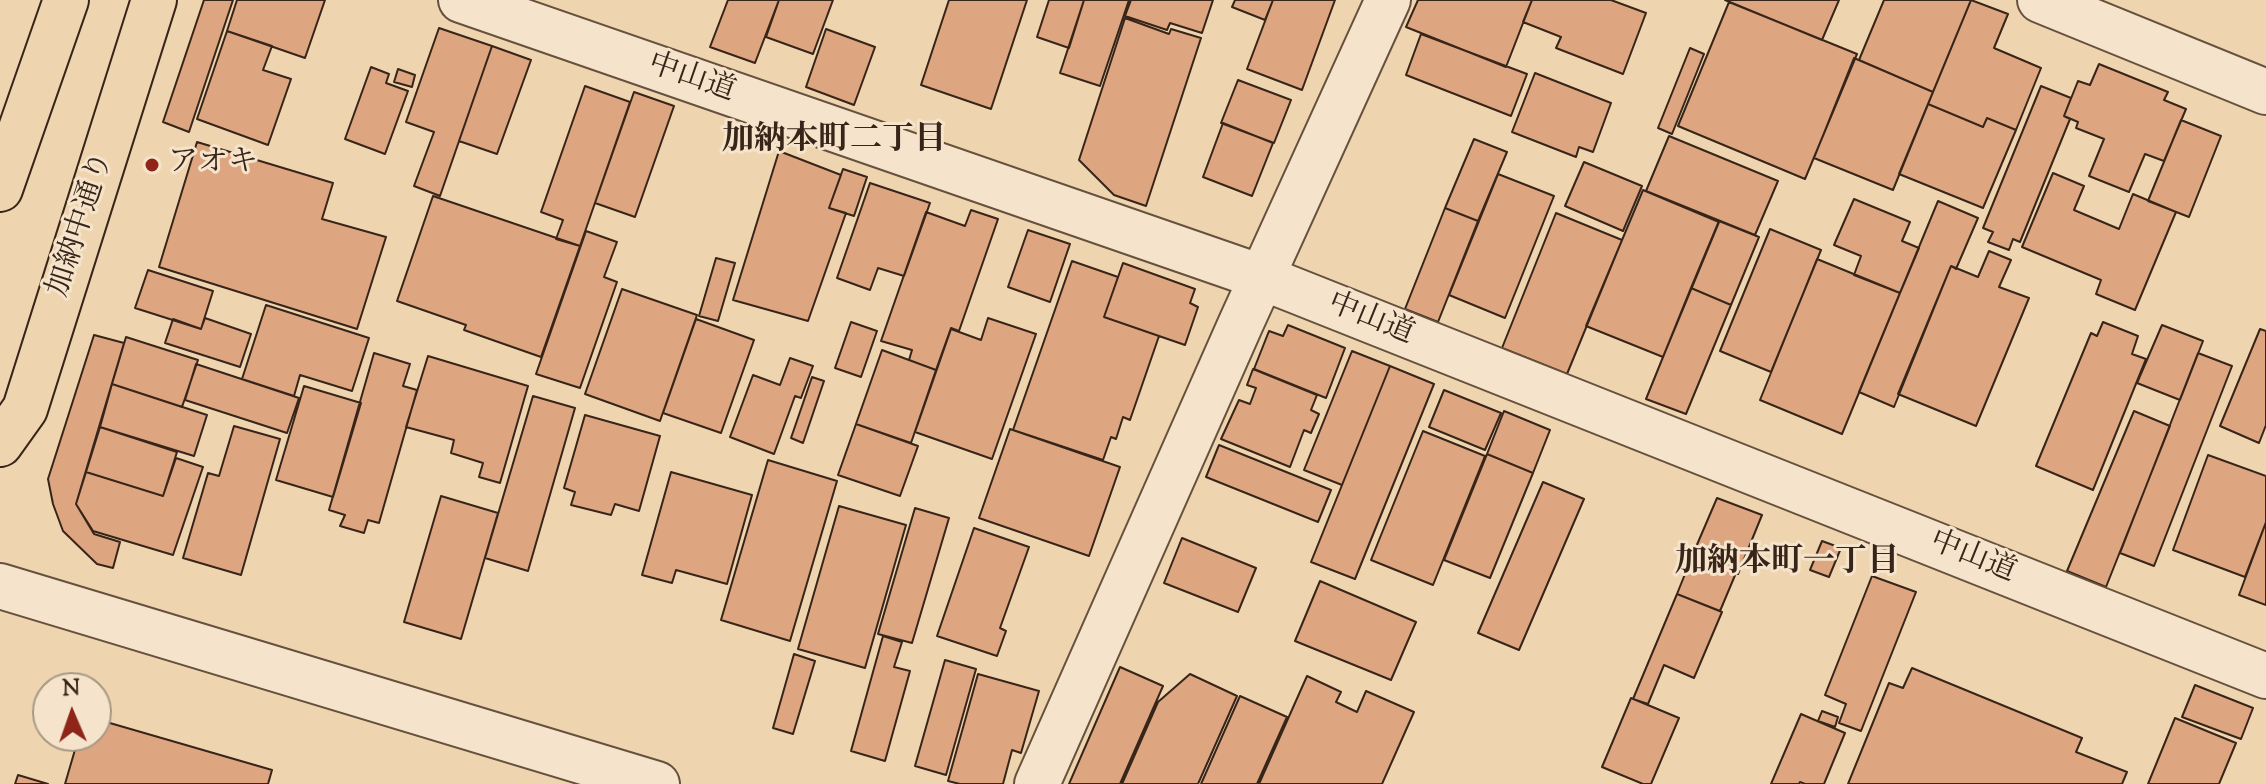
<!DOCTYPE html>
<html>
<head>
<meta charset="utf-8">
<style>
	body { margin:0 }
	#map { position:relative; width:2266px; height:784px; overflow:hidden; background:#efd5af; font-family:"Sorts Mill Goudy",serif }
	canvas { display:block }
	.north { position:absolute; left:32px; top:672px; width:80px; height:80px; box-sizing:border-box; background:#f5e4cb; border:2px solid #a99884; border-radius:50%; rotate:358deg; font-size:22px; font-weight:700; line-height:32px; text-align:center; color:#382519 }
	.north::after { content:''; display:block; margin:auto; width:28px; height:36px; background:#8f2418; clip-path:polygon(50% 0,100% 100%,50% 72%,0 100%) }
</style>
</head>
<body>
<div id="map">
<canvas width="2266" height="784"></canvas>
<div class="north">N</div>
</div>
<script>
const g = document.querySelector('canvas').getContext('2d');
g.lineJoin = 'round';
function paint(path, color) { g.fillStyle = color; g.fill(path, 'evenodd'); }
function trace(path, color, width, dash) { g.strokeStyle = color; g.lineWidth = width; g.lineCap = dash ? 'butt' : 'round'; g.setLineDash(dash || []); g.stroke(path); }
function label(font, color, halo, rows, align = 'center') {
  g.font = font + ' "Sorts Mill Goudy","Noto Serif JP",serif'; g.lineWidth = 6; g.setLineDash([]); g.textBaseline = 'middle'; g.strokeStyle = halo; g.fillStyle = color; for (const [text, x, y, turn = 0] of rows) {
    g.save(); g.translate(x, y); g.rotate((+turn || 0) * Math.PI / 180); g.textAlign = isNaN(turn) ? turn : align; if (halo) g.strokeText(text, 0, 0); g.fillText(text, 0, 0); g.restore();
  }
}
const building = new Path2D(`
	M204 0H233L189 132 163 122Z
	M237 0H325L305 58 227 31Z
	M728 0H779L755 63 710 47Z
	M779 0H833L813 54 766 37Z
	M949 0H1027L991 109 921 85Z
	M1049 0H1084L1069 48 1037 37Z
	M1084 0H1129L1100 86 1060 73Z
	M1131 0H1213L1202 33 1170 23 1167 30 1125 16Z
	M1235 0H1273L1265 20 1232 7Z
	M1273 0H1335L1302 90 1247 69Z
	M1418 0H1532L1506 67 1406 27Z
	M1532 0H1611L1646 13 1623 74 1556 48 1561 37 1523 22Z
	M1725 0H1839L1822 40Z
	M1884 0H1971L1933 92 1859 60Z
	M1971 0 2008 14 1994 48 2041 68 2016 130 1987 118 1983 127 1928 104Z
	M1729 2 1857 54 1805 179 1678 126Z
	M1125 18 1169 34 1171 29 1201 38 1146 206 1114 195 1079 160Z
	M439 28 492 46 440 196 414 186 434 132 406 122Z
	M826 29 875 47 854 105 806 87Z
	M227 31 272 46 263 70 291 79 268 145 197 119Z
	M1421 34 1527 74 1511 116 1406 75Z
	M492 46 531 60 497 154 459 141Z
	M1690 48 1704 54 1672 134 1658 128Z
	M1854 58 1933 92 1893 190 1814 158Z
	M2099 64 2168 92 2164 100 2186 109 2164 161 2145 154 2129 192 2089 176 2104 139 2076 128 2078 122 2064 116 2078 81 2090 85Z
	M371 67 389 74 386 83 408 91 385 154 345 139Z
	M398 69 415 75 412 87 394 82Z
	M1535 73 1611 103 1593 152 1579 147 1576 157 1512 132Z
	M1238 80 1291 100 1274 143 1221 123Z
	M585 86 630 102 580 246 556 239 563 220 541 212Z
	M2041 86 2071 98 2064 116 2070 119 2020 242 2013 239 2009 250 1988 242 1993 232 1983 228Z
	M634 92 674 106 635 217 595 203Z
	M1928 104 1983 127 1987 118 2016 130 1983 208 1899 174Z
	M2181 120 2221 136 2189 217 2148 201Z
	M1223 123 1273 143 1252 196 1203 177Z
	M1669 136 1778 181 1755 235 1646 191Z
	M1474 139 1507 152 1478 221 1445 208Z
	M197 142 333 183 322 219 386 237 357 329 159 267Z
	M779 151 841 175 829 208 846 213 808 321 733 300Z
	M1584 162 1642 186 1623 231 1565 206Z
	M843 169 867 177 854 216 829 208Z
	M2053 173 2084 186 2074 210 2119 229 2133 194 2176 212 2135 310 2096 294 2101 280 2022 247Z
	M1498 174 1554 196 1505 318 1449 295Z
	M870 183 930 203 904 276 878 268 870 290 837 278Z
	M1643 190 1719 222 1663 357 1586 326Z
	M433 196 580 246 541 357 464 330 466 325 397 301Z
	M1854 199 1910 222 1902 241 1919 248 1900 293 1854 275 1861 256 1834 245Z
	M1938 201 1978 218 1956 269 1951 266 1894 407 1859 392Z
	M1445 208 1478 221 1438 322 1405 309Z
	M971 210 998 219 959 331 951 328 936 370 909 360 912 350 881 341 926 212 965 226Z
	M1556 213 1622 240 1567 374 1502 348Z
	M1719 221 1759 237 1731 305 1691 288Z
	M1770 229 1821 250 1771 372 1720 351Z
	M1028 230 1070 244 1050 302 1008 287Z
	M586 231 617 242 604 277 617 282 580 388 536 374Z
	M1989 251 2011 260 1999 287 2029 298 1976 426 1898 394 1951 266 1978 277Z
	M716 258 735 263 718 321 699 316Z
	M1817 259 1900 293 1842 434 1760 400Z
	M1072 261 1118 277 1104 317 1159 336 1130 420 1123 417 1116 439 1111 437 1103 460 1013 430Z
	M1123 263 1195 289 1190 303 1198 307 1185 345 1104 317Z
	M148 270 213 291 201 329 135 308Z
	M1691 288 1731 305 1686 414 1646 399Z
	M622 289 697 315 660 421 585 394Z
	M266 305 369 338 352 391 300 375 294 396 242 379Z
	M205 318 251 334 240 367 165 343 173 319 201 329Z
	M988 318 1036 334 992 459 915 432 951 329 981 340Z
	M696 319 754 340 721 433 663 413Z
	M851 322 877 331 861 377 835 368Z
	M2103 322 2138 336 2132 354 2146 359 2093 490 2036 466 2091 333 2097 336Z
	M1288 325 1345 348 1326 398 1254 369 1269 331 1283 336Z
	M2162 325 2203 341 2180 400 2137 383Z
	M2260 329 2266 331V425L2259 443 2220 426Z
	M94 335 124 343 76 504 94 534 120 542 113 568 97 564 63 531 53 504 48 479Z
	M126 337 198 360 182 407 112 384Z
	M882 350 936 370 911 443 856 424Z
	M1352 351 1390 366 1342 485 1304 470Z
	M374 353 410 364 403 386 417 390 379 523 368 520 364 533 340 526 345 515 329 510Z
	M2198 353 2232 366 2154 566 2120 553Z
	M428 356 528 386 500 483 479 477 483 463 451 453 454 440 406 427Z
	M790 358 813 366 801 398 795 396 774 454 730 437 753 375 780 385Z
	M196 364 299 398 287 433 185 400Z
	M1390 366 1434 384 1355 579 1311 562Z
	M1253 369 1317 395 1311 410 1319 414 1311 433 1304 430 1290 467 1221 439 1239 400 1250 404 1256 388 1247 385Z
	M812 377 824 381 803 443 791 438Z
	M112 384 207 415 194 456 100 427Z
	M304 386 361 403 333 497 276 480Z
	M1444 390 1501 413 1485 450 1429 427Z
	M533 396 575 408 528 571 485 558Z
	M1504 411 1550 430 1533 473 1487 454Z
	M2134 411 2170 426 2106 587 2067 571Z
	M585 415 660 436 639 511 615 504 611 515 571 505 575 492 564 488Z
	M856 424 918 446 900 496 838 475Z
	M234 426 280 439 241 575 183 558 208 473 219 476Z
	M100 427 177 452 163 496 86 472Z
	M1010 429 1120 467 1089 556 979 518Z
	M1423 431 1485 456 1433 585 1371 560Z
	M1219 445 1331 490 1318 522 1206 477Z
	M1487 454 1533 473 1490 578 1444 560Z
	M2208 455 2266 476V522L2245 577 2173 550Z
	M176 458 203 467 173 555 93 531 76 504 86 472 163 496Z
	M768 460 837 481 790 641 721 620Z
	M671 472 752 495 727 584 676 570 672 583 642 575Z
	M1543 482 1584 499 1519 650 1478 633Z
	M441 496 498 513 461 639 404 622Z
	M1717 498 1762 515 1738 574 1693 554Z
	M839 506 906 525 865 668 798 649Z
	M915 508 949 518 912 643 878 634Z
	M2266 522V605L2239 595Z
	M974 528 1029 547 1000 628 1006 631 997 656 937 636Z
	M1182 538 1256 568 1238 612 1164 583Z
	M1822 541 1841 548 1829 577 1810 570Z
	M1693 554 1736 573 1720 611 1677 594Z
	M1872 576 1916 592 1861 731 1839 723 1846 704 1825 695Z
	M1320 581 1416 622 1391 680 1295 641Z
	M1677 594 1722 612 1694 678 1664 665 1648 704 1633 699Z
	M883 636 902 642 894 667 910 671 885 761 851 751Z
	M794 654 815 661 793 734 773 728Z
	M945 660 976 669 946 775 915 766Z
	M1120 667 1163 686 1120 784H1069Z
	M1912 668 2082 738 2076 752 2127 772 2122 784H1848L1889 683 1903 688Z
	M978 674 1039 691 1021 753 1012 750 1003 784H960L948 781Z
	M1190 674 1237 696 1198 784H1122L1158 702Z
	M1307 676 1341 692 1336 702 1357 712 1366 691 1414 712 1382 784H1259Z
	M2195 685 2253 708 2241 739 2182 717Z
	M1240 696 1287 717 1257 784H1201Z
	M1631 698 1679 718 1651 784H1643L1602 767Z
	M1822 711 1838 717 1835 727 1818 721Z
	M1801 714 1845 733 1824 784H1805L1800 782 1799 784H1771Z
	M2175 718 2236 743 2219 784H2148Z
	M96 719 272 770 268 784H65L79 736H96Z
	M18 775 48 784H15Z`);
const minor = new Path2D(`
	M461 0 1261 277 2266 676
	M2040 0 2266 92
	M1037 784 1241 323 1388 0`);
const tertiary = new Path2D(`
	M0 586 657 784`);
const trunk = new Path2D(`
	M0 189 66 0
	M0 444 25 409 154 0`);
const markers = [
	[152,165,8,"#8f2418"]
];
const streetNames = [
	["中山道",691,80,19],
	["加納中通り",83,225,-72],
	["中山道",1370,321,22],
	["中山道",1972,559,22]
];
const poiNames = [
	["アオキ",168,165]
];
const neighbourhoodNames = [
	["加納本町二丁目",834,143],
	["加納本町一丁目",1787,565]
];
paint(building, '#dea581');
trace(building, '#382519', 2);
trace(minor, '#66513e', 48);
trace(tertiary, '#66513e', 48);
trace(trunk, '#382519', 48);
trace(minor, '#f5e4cb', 44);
trace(tertiary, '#f5e4cb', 44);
trace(trunk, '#efd5af', 44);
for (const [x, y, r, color] of markers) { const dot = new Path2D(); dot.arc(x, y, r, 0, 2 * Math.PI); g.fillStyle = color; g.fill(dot); trace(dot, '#f5e4cb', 3); }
label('30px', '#382519', '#f5e4cb', streetNames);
label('30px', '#382519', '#f5e4cb', poiNames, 'left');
label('bold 32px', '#382519', '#f5e4cb', neighbourhoodNames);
</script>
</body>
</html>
